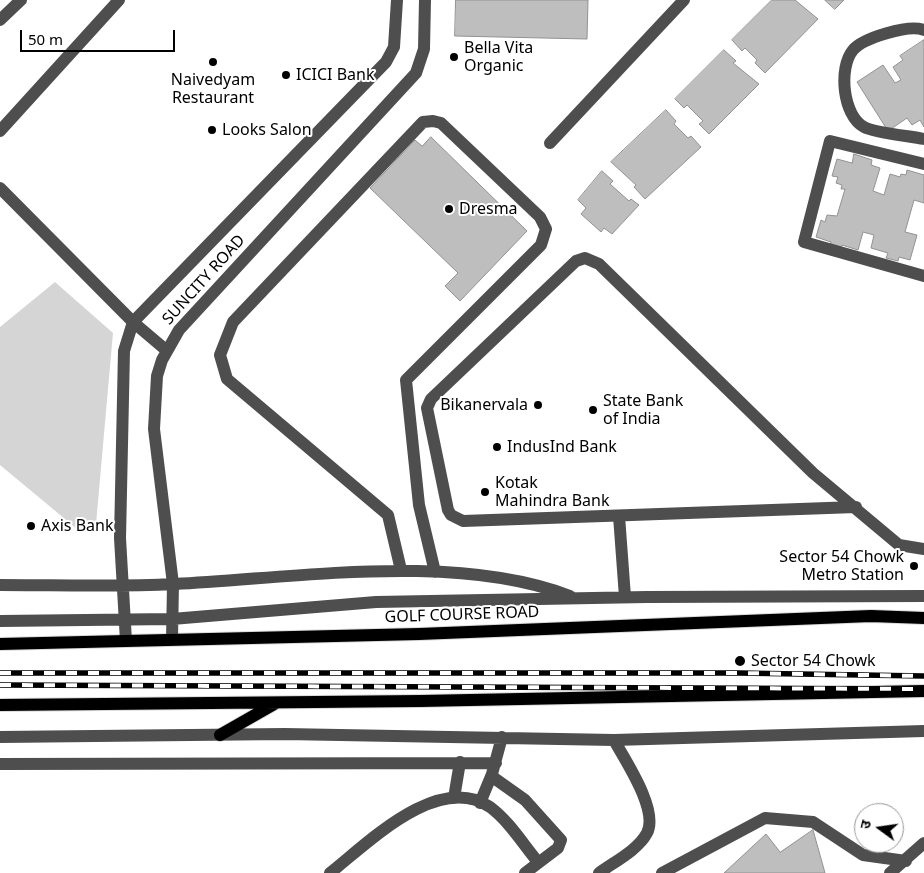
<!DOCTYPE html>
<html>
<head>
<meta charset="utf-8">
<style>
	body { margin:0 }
	#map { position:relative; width:924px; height:873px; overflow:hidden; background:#fff; font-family:"Noto Sans","Noto Sans Devanagari",sans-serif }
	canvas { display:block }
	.north { position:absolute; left:854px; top:803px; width:50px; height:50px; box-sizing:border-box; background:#fff; border:1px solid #999; border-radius:50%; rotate:284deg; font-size:14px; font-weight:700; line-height:20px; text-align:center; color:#000 }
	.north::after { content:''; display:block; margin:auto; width:18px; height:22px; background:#000; clip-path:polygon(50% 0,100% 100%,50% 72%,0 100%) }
	.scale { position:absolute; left:20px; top:30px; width:155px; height:22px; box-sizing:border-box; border:2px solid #000; border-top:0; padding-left:6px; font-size:15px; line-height:18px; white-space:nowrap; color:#000; -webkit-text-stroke:4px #fff; paint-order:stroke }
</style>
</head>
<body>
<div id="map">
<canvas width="924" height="873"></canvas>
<div class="north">उ</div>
<div class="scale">50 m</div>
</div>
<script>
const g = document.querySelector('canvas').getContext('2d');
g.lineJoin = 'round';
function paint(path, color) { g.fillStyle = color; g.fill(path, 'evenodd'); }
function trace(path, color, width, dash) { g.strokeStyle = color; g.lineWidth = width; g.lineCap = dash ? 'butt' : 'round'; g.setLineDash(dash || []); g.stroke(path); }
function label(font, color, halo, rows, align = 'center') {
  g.font = font + ' "Noto Sans",sans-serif'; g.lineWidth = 4; g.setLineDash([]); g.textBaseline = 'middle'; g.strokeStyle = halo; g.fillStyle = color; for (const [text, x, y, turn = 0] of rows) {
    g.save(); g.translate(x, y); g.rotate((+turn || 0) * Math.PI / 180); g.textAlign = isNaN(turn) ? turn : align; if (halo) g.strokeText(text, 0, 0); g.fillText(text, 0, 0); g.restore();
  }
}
const green = new Path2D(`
	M55 282 113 333 96 524 77 529 0 465V327Z`);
const building = new Path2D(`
	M456 0H588L587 39 455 36Z
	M772 0H795L818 19 765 73 755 63 757 60 745 48 742 51 732 40Z
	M825 0H844L835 9Z
	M924 40V127L920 120 912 125 907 118 888 131 857 82 883 65 895 83 901 80 893 67 903 60 900 56Z
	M724 50 736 61 733 63 759 84 709 134 699 124 703 121 687 105 684 108 675 99Z
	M666 110 676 121 674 124 688 138 691 136 701 147 645 199 634 187 636 185 611 162Z
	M431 137 527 231 460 301 445 286 458 273 370 188 415 140 422 146Z
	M854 154 872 160 871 165 880 168 873 191 884 195 890 174 900 177 901 174 906 175 907 170 924 175V203L914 200 905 232 917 235 910 260 899 257 898 261 886 258 888 253 871 248 874 235 863 232 858 250 842 245 840 251 829 248 831 242 816 237 821 220 825 222 827 215 837 216 845 189H841L842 185 836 183 838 177 832 176 837 159 852 163Z
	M602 171 613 181 610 184 629 201 631 199 639 205 612 234 604 228 601 232 581 214 586 208 578 200Z
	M813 830 825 873H724L766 834 780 852Z`);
const minor = new Path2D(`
	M0 20 21 0
	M924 30C909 24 863 38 853 50 838 68 843 116 864 127 875 133 910 136 924 139
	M0 131 119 0
	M550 143 684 0
	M924 164 830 141 804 242 924 276
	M0 188 133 322 166 350
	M856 507 463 521 451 515 448 510 427 408 431 399 576 261 585 258 599 264 813 473 899 545 924 549
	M619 516 625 597
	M401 570 388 515 227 379 220 355 233 322 423 122 433 121 441 123 540 217 546 229 541 245 406 380 419 505 435 572
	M0 585C58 585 117 587 175 584 297 578 455 552 570 596
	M0 621 172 619 376 602 647 597 924 596
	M172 639 173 584 154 429 157 376 162 360 179 330 416 73 424 49 425 0
	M126 641 120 538 124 351 133 322 386 62 394 47 397 0
	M0 737 285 734 614 740 924 731
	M502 737 492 774 494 778 525 800 561 840 558 848 525 873
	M0 764 496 763
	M454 798 460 762
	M480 803 492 774
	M330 873C368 843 438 772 490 807 509 821 523 844 538 862
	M599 873C614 862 638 850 647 833 659 810 625 760 614 740
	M662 873 765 818 813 822 863 855 906 861
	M890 873 924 843`);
const major = new Path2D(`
	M0 644 419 634 871 616 924 618
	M0 705 420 701 924 691
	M220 735 276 703`);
const rail = new Path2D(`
	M0 673H738L924 676
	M0 685 924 689`);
const markers = [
	[454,57,5,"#000"],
	[213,62,5,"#000"],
	[286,75,5,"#000"],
	[212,130,5,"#000"],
	[449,209,5,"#000"],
	[538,405,5,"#000"],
	[593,410,5,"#000"],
	[497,447,5,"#000"],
	[485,492,5,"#000"],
	[31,526,5,"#000"],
	[914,566,5,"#000"],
	[740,661,6,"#000"]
];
const poiNames = [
	["Bella Vita",464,48],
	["Organic",464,66],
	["ICICI Bank",296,75],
	["Naivedyam",213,80,"center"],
	["Restaurant",213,98,"center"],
	["Looks Salon",222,130],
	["Dresma",459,209],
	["State Bank",603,401],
	["of India",603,419],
	["Bikanervala",528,405,"right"],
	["IndusInd Bank",507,447],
	["Kotak",495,483],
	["Mahindra Bank",495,501],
	["Axis Bank",41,526],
	["Sector 54 Chowk",904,557,"right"],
	["Metro Station",904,575,"right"],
	["Sector 54 Chowk",751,661]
];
const streetNames = [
	["SUNCITY ROAD",204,280,-48],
	["GOLF COURSE ROAD",462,615,-2]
];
paint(green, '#d5d5d5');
paint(building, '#bebebe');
trace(building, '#929292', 1);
trace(major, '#dbdbdb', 14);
trace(minor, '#4e4e4e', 12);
trace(major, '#000', 12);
trace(rail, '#000', 5.5);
trace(rail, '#fff', 4, [11]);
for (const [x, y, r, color] of markers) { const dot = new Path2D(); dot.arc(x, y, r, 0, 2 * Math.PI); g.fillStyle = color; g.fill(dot); trace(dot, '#fff', 2); }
label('16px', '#000', '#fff', poiNames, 'left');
label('16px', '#000', '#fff', streetNames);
</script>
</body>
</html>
